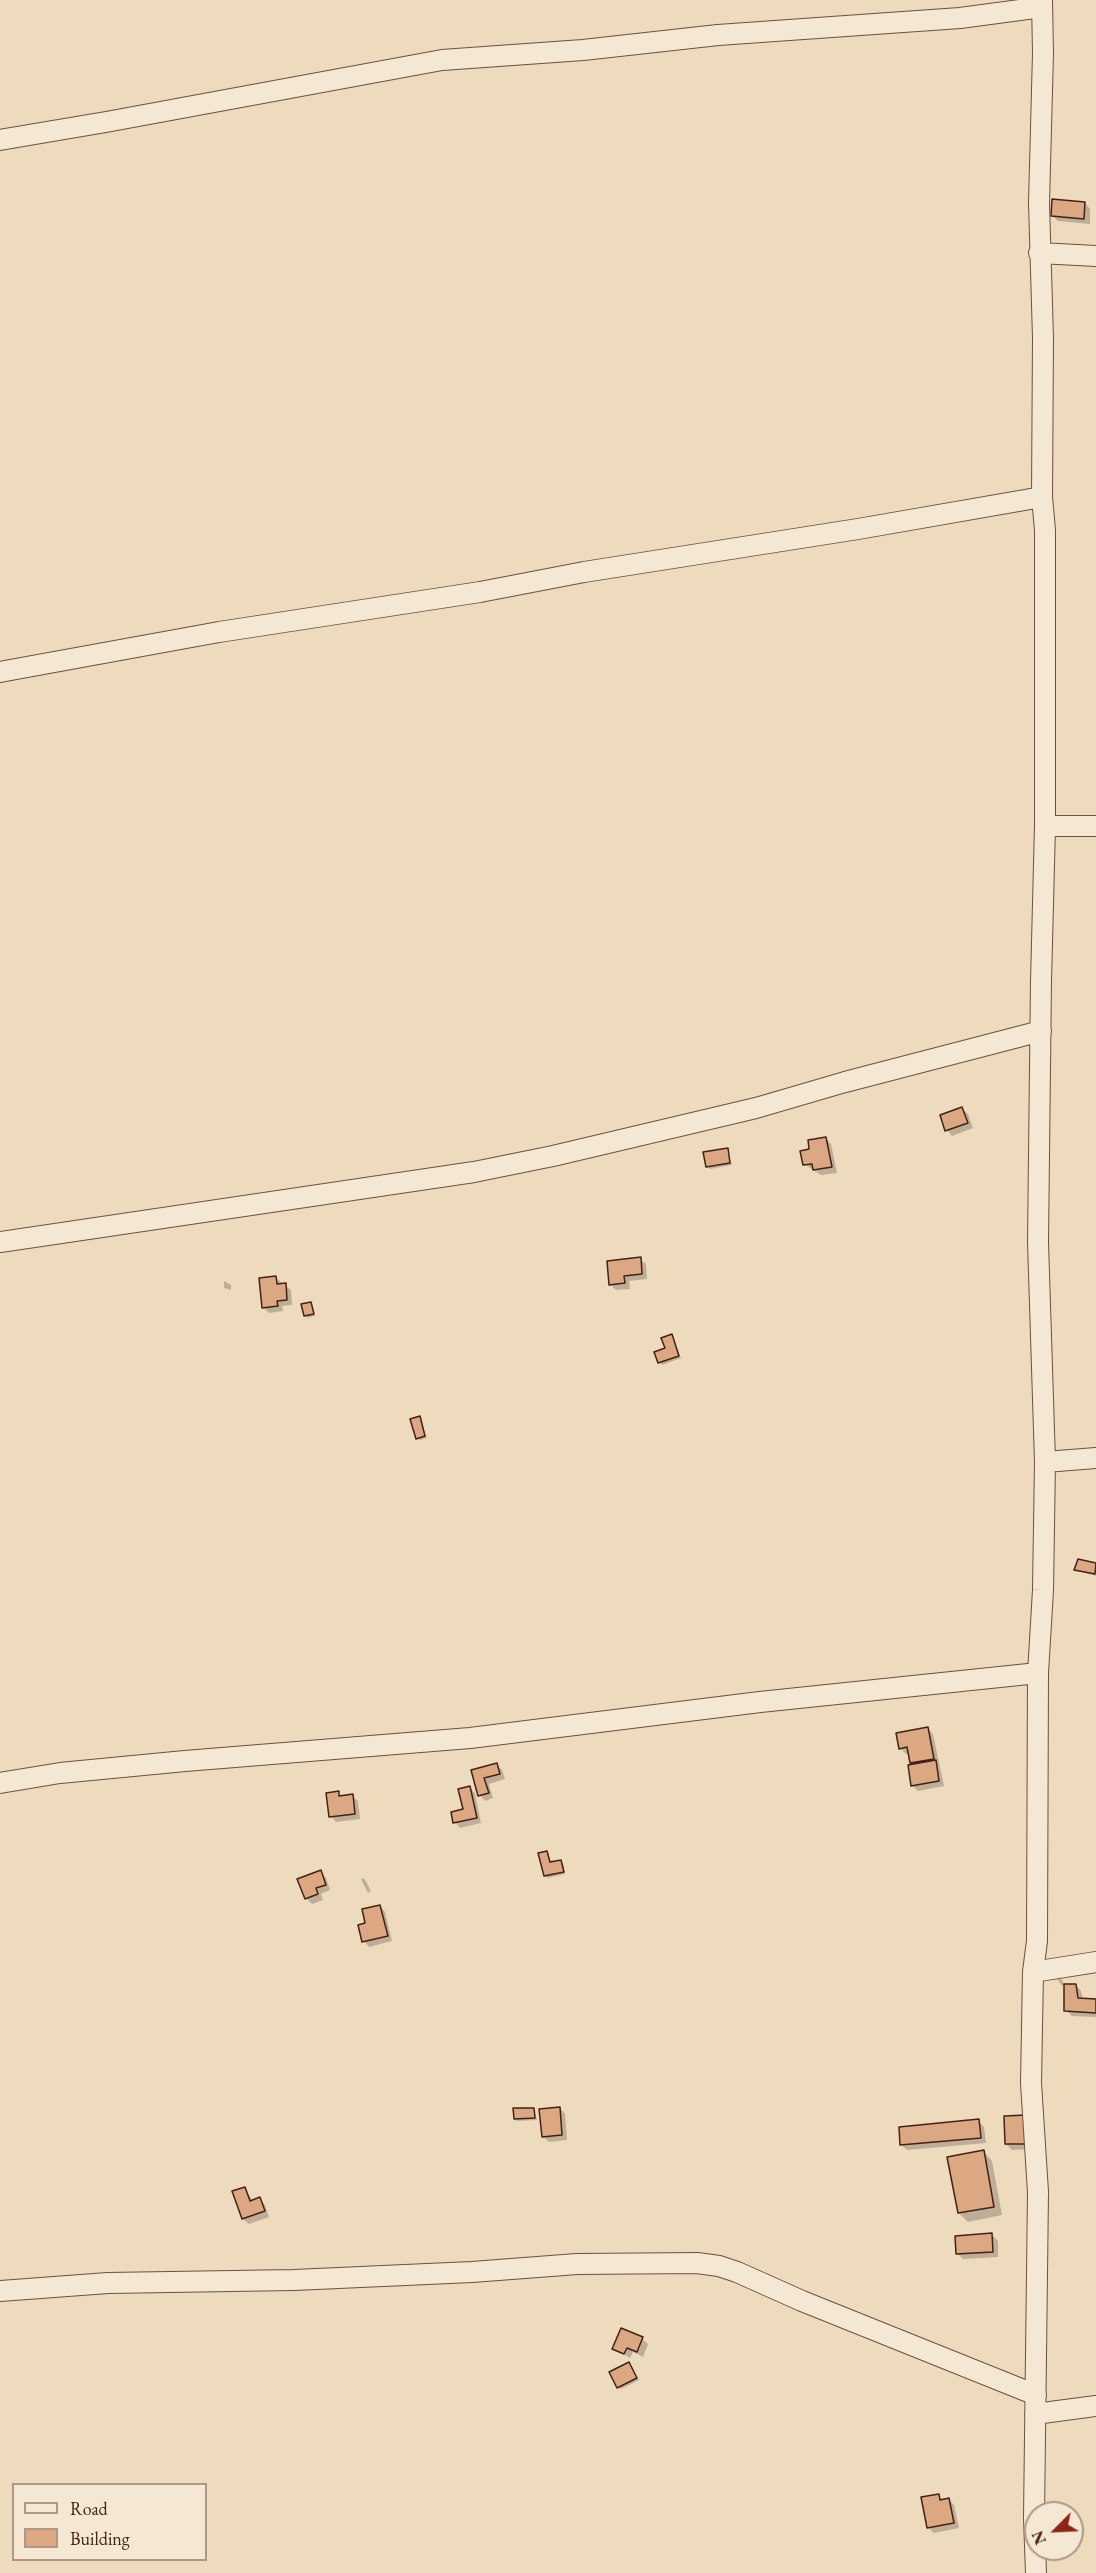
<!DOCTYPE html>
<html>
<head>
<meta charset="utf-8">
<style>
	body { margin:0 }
	#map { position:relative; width:1096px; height:2573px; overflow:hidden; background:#eedabd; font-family:"EB Garamond",serif }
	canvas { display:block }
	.legend { position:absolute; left:12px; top:2483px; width:195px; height:78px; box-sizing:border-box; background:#f4e7d4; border:2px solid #ad9888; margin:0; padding:8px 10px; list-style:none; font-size:18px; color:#432215 }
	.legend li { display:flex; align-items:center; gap:12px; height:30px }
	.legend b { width:30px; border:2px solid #ad9888 }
	.north { position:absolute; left:1024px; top:2501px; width:60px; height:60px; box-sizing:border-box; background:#f4e7d4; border:2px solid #ad9888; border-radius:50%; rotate:246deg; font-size:16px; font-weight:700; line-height:24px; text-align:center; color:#432215 }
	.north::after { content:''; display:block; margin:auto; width:21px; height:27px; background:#8f2418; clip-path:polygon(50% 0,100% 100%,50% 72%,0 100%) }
</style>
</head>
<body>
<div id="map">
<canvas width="1096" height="2573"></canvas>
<ul class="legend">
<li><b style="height:8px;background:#f4e7d4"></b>Road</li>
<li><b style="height:16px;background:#dba883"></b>Building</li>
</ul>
<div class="north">N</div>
</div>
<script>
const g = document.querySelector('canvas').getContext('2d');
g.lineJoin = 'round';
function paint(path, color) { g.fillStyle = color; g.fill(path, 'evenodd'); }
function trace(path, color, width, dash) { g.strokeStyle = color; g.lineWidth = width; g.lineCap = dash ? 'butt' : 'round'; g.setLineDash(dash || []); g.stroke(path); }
const shadow = new Path2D(`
	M1085 203 1090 209V224L1058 221 1053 216Z
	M962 1109 968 1114 973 1128 952 1136 947 1130Z
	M826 1139 831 1144 837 1173 821 1175 804 1164 811 1151Z
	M727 1150 732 1165 710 1169 707 1166Z
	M640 1259 646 1264 647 1279 629 1281 630 1289 616 1290 611 1285Z
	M276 1278 291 1290 292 1305 282 1306 283 1311 269 1313 263 1307Z
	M224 1281 231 1285V1290L224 1288Z
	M311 1304 315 1316 307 1318 305 1315Z
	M671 1336 681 1358 662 1365 660 1362Z
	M419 1418 427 1438 420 1440 417 1438Z
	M1079 1561 1096 1564V1576L1078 1571 1076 1569Z
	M927 1728 933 1734 944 1786 918 1791 912 1785 914 1766 909 1753 906 1754 900 1748Z
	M496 1764 502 1770 505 1779 489 1784 493 1798 485 1801 480 1795 473 1771Z
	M469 1788 475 1793 481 1823 460 1828 455 1822 464 1810Z
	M338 1793 342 1797 352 1796 358 1801 360 1819 336 1822 331 1816Z
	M547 1853 551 1863 561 1862 563 1864 565 1874 547 1878 545 1875Z
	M320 1872 326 1878 330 1890 321 1894 323 1900 312 1904 306 1898Z
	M364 1878 371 1891 368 1893 361 1879Z
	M380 1906 385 1912 392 1941 369 1947 364 1941Z
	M1060 1977 1065 1985H1076L1081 1991 1083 2000H1096V2017L1072 2016 1066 2010 1065 1986 1061 1985 1057 1978Z
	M560 2108 565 2114 567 2140 549 2142 543 2136Z
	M534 2109 537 2120 517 2121 515 2118Z
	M1025 2116 1032 2149 1012 2150 1006 2144Z
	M978 2121 984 2127 986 2143 907 2150 902 2145Z
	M984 2152 992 2161 1002 2215 968 2222 959 2213Z
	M245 2189 253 2201 260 2199 265 2205 269 2217 249 2224 243 2219 234 2192Z
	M992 2235 998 2241V2257L963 2259 958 2254Z
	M622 2330 642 2339 648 2344 643 2357 633 2352 630 2358 614 2348Z
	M629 2364 639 2380 621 2389 619 2387Z
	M938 2495 944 2501 949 2500 954 2505 959 2528 934 2533 929 2528Z`);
const building = new Path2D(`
	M1052 199 1085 202 1084 219 1051 216Z
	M962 1107 968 1123 945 1131 940 1115Z
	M826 1137 832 1167 813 1170 812 1164 803 1165 800 1151 809 1149 808 1140Z
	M728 1148 730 1163 706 1167 703 1152Z
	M641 1257 642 1274 624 1276 625 1283 609 1285 607 1261Z
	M276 1276 277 1284 286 1283 287 1300 277 1301 278 1306 262 1308 259 1278Z
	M311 1302 314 1314 304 1316 301 1304Z
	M672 1334 679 1356 658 1363 654 1352 665 1348 661 1338Z
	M420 1416 425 1436 416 1439 410 1419Z
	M1078 1559 1096 1563 1095 1574 1074 1570Z
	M928 1727 934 1759 910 1763 907 1747 899 1749 896 1733Z
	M936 1760 939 1781 911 1786 908 1765Z
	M497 1763 500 1774 484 1778 489 1793 478 1796 471 1770Z
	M470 1786 477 1818 453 1823 451 1812 463 1809 458 1789Z
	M339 1791V1796L353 1794 355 1814 329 1817 326 1793Z
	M547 1851 550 1862 561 1860 564 1872 544 1876 538 1853Z
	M321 1870 326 1885 316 1888 318 1894 305 1899 297 1879Z
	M380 1905 388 1936 362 1942 358 1925 365 1923 362 1909Z
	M1064 1984H1076L1078 1998 1096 1999V2013L1064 2011Z
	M560 2107 562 2135 542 2137 539 2109Z
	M513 2108H534L535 2118 514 2119Z
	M1026 2115 1027 2144H1005L1004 2116Z
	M979 2119 981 2138 900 2145 899 2127Z
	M984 2150 994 2207 958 2213 947 2157Z
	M245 2187 250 2201 260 2197 265 2211 242 2219 232 2191Z
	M992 2233 993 2252 956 2254 955 2236Z
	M621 2328 643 2337 637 2352 627 2348 624 2354 612 2349Z
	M629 2362 637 2378 617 2388 609 2372Z
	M939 2494 940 2500 949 2498 954 2523 927 2528 921 2497Z`);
const street = new Path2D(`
	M0 140 106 122 442 60 583 50 718 35 960 18 1042 7
	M1039 253 1096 256
	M0 672 219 632 480 592 584 572 858 529 1042 497
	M1045 826H1096
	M0 1242 474 1172 553 1156 756 1108 845 1082 1041 1031
	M1045 1462 1096 1458
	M0 1783 60 1773 185 1761 470 1738 760 1702 1038 1673
	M1033 1972 1096 1962
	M0 2291 108 2283 294 2280 472 2272 577 2264 697 2263 719 2266 737 2272 802 2301 1036 2395
	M1035 2414 1096 2406
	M1036 2573 1034 2518 1038 2192 1031 2083 1033 1972 1037 1941 1038 1673 1043 1590 1045 1462 1038 1242 1041 981 1045 826V530L1042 497 1043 338 1039 203 1043 53 1042 0`);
paint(shadow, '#0003');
paint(building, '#dba883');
trace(building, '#432215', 1.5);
trace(street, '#6e503f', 22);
trace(street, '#f4e7d4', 20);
</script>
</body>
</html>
